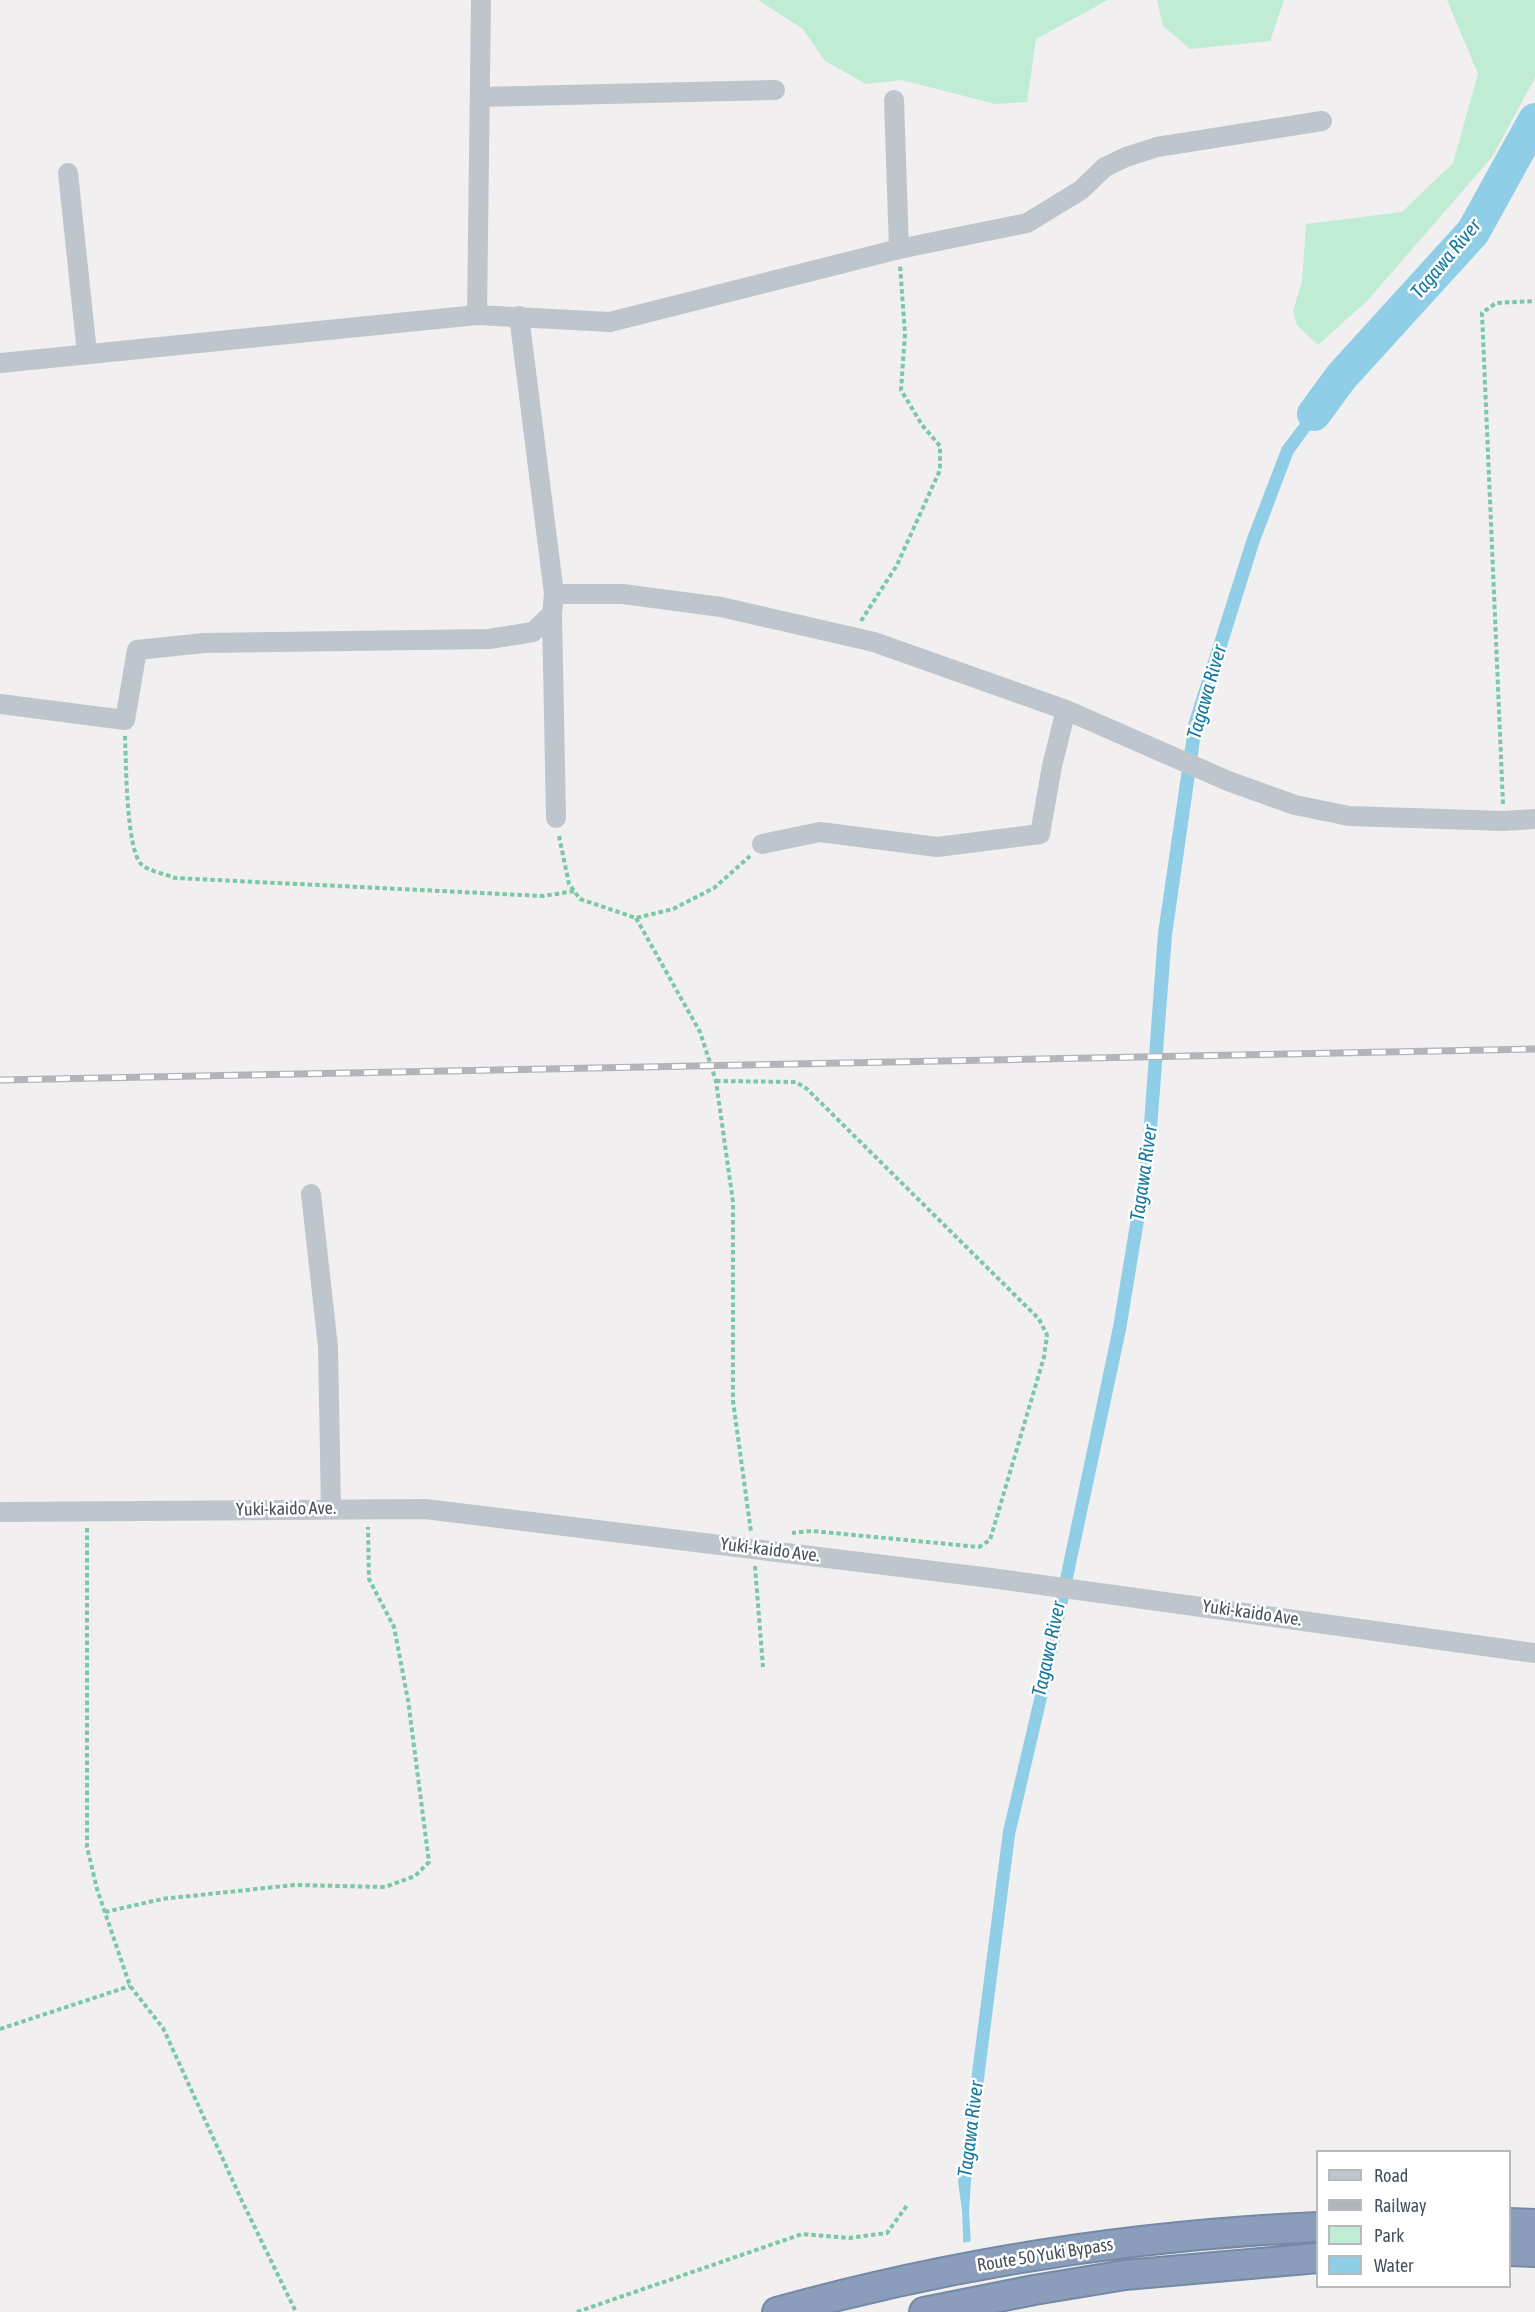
<!DOCTYPE html>
<html>
<head>
<meta charset="utf-8">
<style>
	body { margin:0 }
	#map { position:relative; width:1535px; height:2312px; overflow:hidden; background:#f1efef; font-family:"Asap Condensed",sans-serif }
	canvas { display:block }
	.legend { position:absolute; left:1316px; top:2150px; width:195px; height:138px; box-sizing:border-box; background:#fff; border:2px solid #b6b9bd; margin:0; padding:8px 10px; list-style:none; font-size:18px; color:#48515b }
	.legend li { display:flex; align-items:center; gap:12px; height:30px }
	.legend b { width:30px; border:2px solid #b6b9bd }
</style>
</head>
<body>
<div id="map">
<canvas width="1535" height="2312"></canvas>
<ul class="legend">
<li><b style="height:8px;background:#bec5cd"></b>Road</li>
<li><b style="height:8px;background:#b2b4b9"></b>Railway</li>
<li><b style="height:16px;background:#c0ecd5"></b>Park</li>
<li><b style="height:16px;background:#90cee7"></b>Water</li>
</ul>
</div>
<script>
const g = document.querySelector('canvas').getContext('2d');
g.lineJoin = 'round';
function paint(path, color) { g.fillStyle = color; g.fill(path, 'evenodd'); }
function trace(path, color, width, dash) { g.strokeStyle = color; g.lineWidth = width; g.lineCap = dash ? 'butt' : 'round'; g.setLineDash(dash || []); g.stroke(path); }
function label(font, color, halo, rows, align = 'center') {
  g.font = font + ' "Asap Condensed",sans-serif'; g.lineWidth = 5; g.setLineDash([]); g.textBaseline = 'middle'; g.strokeStyle = halo; g.fillStyle = color; for (const [text, x, y, turn = 0] of rows) {
    g.save(); g.translate(x, y); g.rotate((+turn || 0) * Math.PI / 180); g.textAlign = isNaN(turn) ? turn : align; if (halo) g.strokeText(text, 0, 0); g.fillText(text, 0, 0); g.restore();
  }
}
const green = new Path2D(`
	M758 0H1108L1036 39 1027 102 995 104 902 80 866 84 825 61 803 29Z
	M1157 0H1284L1270 41 1190 49 1163 26Z
	M1447 0H1535V78L1492 157 1368 300 1318 345 1297 325 1293 311 1302 282 1306 224 1402 212 1453 163 1478 74Z`);
const water = new Path2D(`
	M1338 373 1346 380 1293 454 1259 544 1202 726 1172 935 1155 1154 1126 1330 1051 1681 1015 1835 971 2181 969 2210 975 2312H966L962 2210 958 2182 1003 1831 1039 1678 1113 1327 1142 1151 1158 933 1189 721 1247 538 1282 447Z`);
const pier = new Path2D(`
	M974 2241 978 2312H963L960 2243Z`);
const river = new Path2D(`
	M1314 414 1341 377 1473 232 1535 120`);
const path = new Path2D(`
	M861 621 897 565 940 470V446L922 425 901 390 905 334 900 265
	M125 736C126 761 126 848 141 864 148 871 165 874 175 878L543 896 575 891
	M1503 804 1482 313 1496 303 1535 301
	M559 836 569 884 580 899 636 918 673 909 714 888 750 856
	M636 918 700 1032 716 1081 733 1202V1401L751 1532
	M716 1081 796 1082 807 1089 1039 1319 1047 1335 1044 1357 990 1540 979 1547 812 1531 792 1533
	M87 1528V1847L97 1889 130 1986 163 2028 242 2201 296 2312
	M755 1566 763 1667
	M105 1912 162 1899 294 1885 385 1887 415 1876 429 1862 408 1700 394 1627 369 1579 368 1527
	M0 2029 130 1986
	M577 2312 802 2234 849 2238 887 2233 908 2204`);
const minor = new Path2D(`
	M480 97 775 90
	M894 100 899 249
	M68 173 87 353
	M477 315 481 0
	M519 316 554 594 552 614 556 818
	M0 363 477 315 610 322 899 249 1027 223 1081 190 1105 167 1126 157 1157 147 1322 121
	M554 594H623L721 607 874 642 1066 710 1228 781 1295 805 1349 816 1504 821 1535 819
	M0 704 125 720 137 650 204 643 489 639 533 632 552 614
	M762 844 820 832 937 847 1040 834 1052 766 1066 710
	M311 1194 328 1347 331 1509
	M0 1512 425 1509 991 1578 1535 1653`);
const highway = new Path2D(`
	M1510 2223 1535 2224
	M1510 2251 1535 2252
	M777 2312C953 2263 1135 2235 1318 2227
	M924 2312 1034 2290 1125 2275 1318 2258`);
const rail = new Path2D(`
	M0 1080 1535 1049`);
const streetNames = [
	["Yuki-kaido Ave.",286,1509,-1],
	["Yuki-kaido Ave.",770,1550,7],
	["Yuki-kaido Ave.",1252,1613,8],
	["Route 50 Yuki Bypass",1045,2255,-9]
];
const waterNames = [
	["Tagawa River",1446,259,-50],
	["Tagawa River",1207,692,-74],
	["Tagawa River",1144,1173,-82],
	["Tagawa River",1049,1649,-78],
	["Tagawa River",971,2129,-83]
];
paint(green, '#c0ecd5');
paint(water, '#90cee7');
paint(pier, '#f1efef');
trace(river, '#90cee7', 34);
trace(highway, '#7589a7', 32);
trace(path, '#7ac8a8', 4, [4.5, 3]);
trace(minor, '#bec5cd', 20);
trace(highway, '#8a9ebb', 28);
trace(rail, '#b2b4b9', 7);
trace(rail, '#fff', 4.5, [14]);
label('18px', '#48515b', '#fff', streetNames);
label('italic 20px', '#1579a2', '#fff', waterNames);
</script>
</body>
</html>
